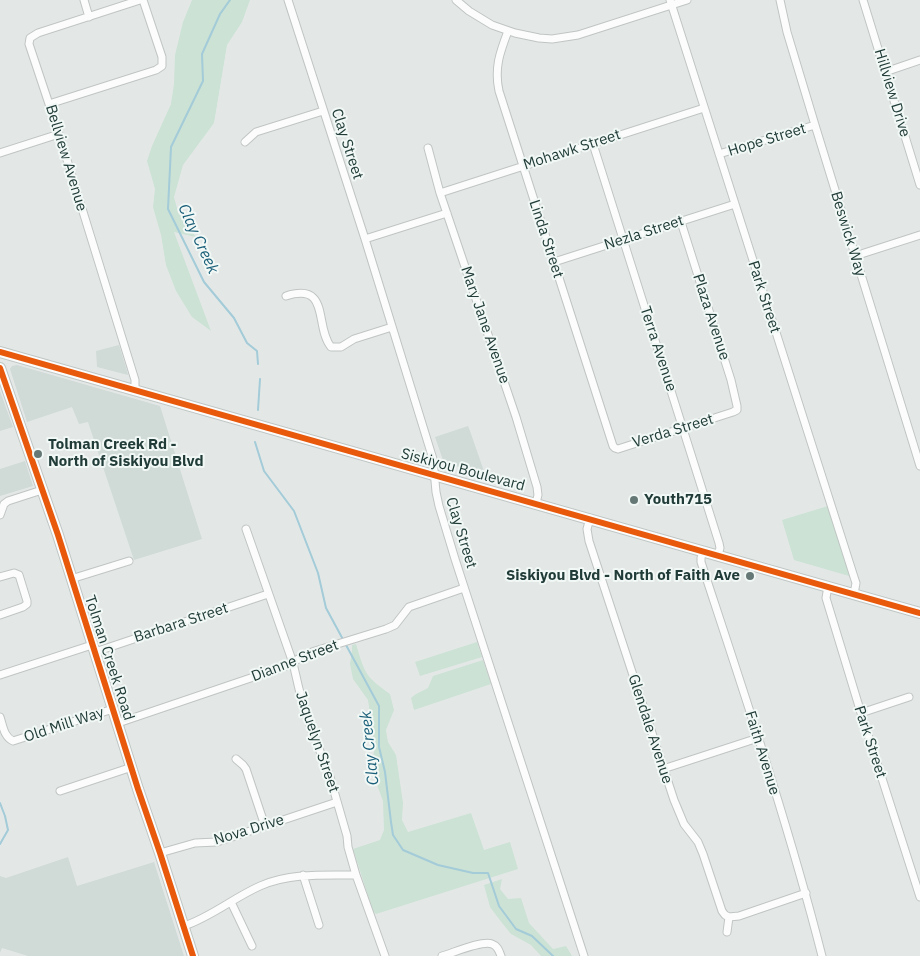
<!DOCTYPE html>
<html>
<head>
<meta charset="utf-8">
<style>
	body { margin:0 }
	canvas { display:block; background:#e3e8e7 }
</style>
</head>
<body>
<canvas width="920" height="956"></canvas>
<script>
const g = document.querySelector('canvas').getContext('2d');
g.lineJoin = 'round';
function paint(path, color) { g.fillStyle = color; g.fill(path, 'evenodd'); }
function trace(path, color, width, dash) { g.strokeStyle = color; g.lineWidth = width; g.lineCap = dash ? 'butt' : 'round'; g.setLineDash(dash || []); g.stroke(path); }
function label(font, color, halo, rows, align = 'center') {
  g.font = font + ' "IBM Plex Sans",sans-serif'; g.lineWidth = 4; g.setLineDash([]); g.textBaseline = 'middle'; g.strokeStyle = halo; g.fillStyle = color; for (const [text, x, y, turn = 0] of rows) {
    g.save(); g.translate(x, y); g.rotate((+turn || 0) * Math.PI / 180); g.textAlign = isNaN(turn) ? turn : align; if (halo) g.strokeText(text, 0, 0); g.fillText(text, 0, 0); g.restore();
  }
}
const built = new Path2D(`
	M119 345 127 371 128 375 97 367 96 351Z
	M17 365 160 406 202 539 134 560 88 422 79 424 72 407 27 422 10 369 12 366Z
	M0 391 13 427 0 431Z
	M468 426 470 431 485 474 444 463 435 437Z
	M25 461 33 486 0 496V469Z
	M68 857 77 886 154 862 184 956H28L2 948 0 953V876L6 878Z`);
const green = new Path2D(`
	M192 0H250L242 22 227 45 214 123 183 165 174 197 178 212 196 237 174 232 211 331 192 317 176 291 166 265 161 235 153 207 155 189 147 161 152 146 171 104 174 84 175 55 183 22Z
	M828 506 849 572V576L794 560 782 520Z
	M477 642 482 657 420 676 415 662Z
	M356 644C359 653 361 663 366 672 371 681 382 688 390 694L394 710 386 730 388 742 396 755 403 803 402 820 408 832 471 813 484 850 510 842 518 869 376 914 373 911 353 849 380 840 384 830 383 801 376 782 371 764 375 748 368 700 353 679 350 664 352 651V645Z
	M483 660 491 684 414 710 411 698 416 694 428 688 433 676Z
	M502 879 500 889 508 899 521 898 529 923 553 949 566 946 572 956H541L531 945 511 934 502 923 490 907 484 885Z`);
const stream = new Path2D(`
	M230 0 220 14 202 54 203 81 171 147 168 209 204 282 234 318 247 343 257 351 258 364
	M258 410 260 379
	M255 442 264 471 294 511 318 573 326 608 379 706V747L385 772 391 822 393 835 403 850 438 865 473 873H488L499 906 516 929 532 936 553 956
	M0 803 5 816 8 830 0 844`);
const street = new Path2D(`
	M84 0 89 17
	M288 0 365 239 433 459 436 492 439 506 455 559 584 956
	M456 0 469 11 492 25 515 33 539 38 552 39 578 35 687 0
	M670 0 854 577 856 583 854 594
	M780 0 787 32 815 125 920 466
	M863 0 920 185
	M508 31C500 52 494 68 499 91L613 446 615 448 618 449 733 412 737 410V406L731 380 681 222
	M885 72 920 60
	M49 104 156 70 162 66V57L143 0
	M245 142 256 132 323 111
	M593 144 702 489 719 543 720 548 718 555
	M428 148 440 193 516 417 537 487 538 495 536 503
	M0 153 59 134
	M719 154 815 125
	M440 193 704 108
	M365 239 447 213
	M855 256 920 235
	M554 262 735 204
	M286 296C331 282 314 326 331 347H341L354 339 392 327
	M134 390 135 386V380L59 134 29 44 30 38 38 33 140 0
	M0 515 4 504 8 501 42 490
	M590 518 587 529 589 541 674 800 684 824 698 842 703 854 722 911 725 915 729 917
	M246 529 293 663 299 689 309 723 330 777 347 836 348 847 356 875 385 956
	M703 551 701 558V562C744 693 788 823 822 956
	M0 577 14 573 19 575 27 601V604L23 607 0 615
	M71 579 129 561
	M828 586 826 598 861 713 920 897
	M95 652 268 594
	M0 675 92 645
	M861 713 909 697
	M0 717C3 726 4 737 13 741L113 709
	M118 723 286 666 307 654 315 651 386 629 395 625 409 607 464 588
	M236 759 243 765 246 769 265 826
	M663 769 758 738
	M60 791 132 767
	M160 853 195 843 217 842 337 802
	M303 875 319 925
	M231 902 252 946
	M729 917 739 916 806 893
	M184 926C211 917 233 898 260 886 290 873 323 875 356 875
	M727 932 729 917
	M442 956C453 953 482 940 492 944 498 946 499 951 501 956`);
const secondary = new Path2D(`
	M0 352 920 613
	M0 368 58 535 138 789 160 853 193 956`);
const cycleway = new Path2D(`
	M0 352 920 613
	M0 368 58 535 138 789 160 853 193 956`);
const markers = [
	[38,454,5,"#657875"],
	[634,500,5,"#657875"],
	[750,576,5,"#657875"]
];
const streetNames = [
	["Hillview Drive",892,93,73],
	["Hope Street",767,140,-17],
	["Clay Street",347,144,72],
	["Mohawk Street",572,150,-18],
	["Bellview Avenue",66,158,73],
	["Nezla Street",644,233,-18],
	["Beswick Way",848,234,73],
	["Linda Street",546,239,72],
	["Park Street",764,297,72],
	["Plaza Avenue",711,317,72],
	["Mary Jane Avenue",485,325,71],
	["Terra Avenue",658,349,72],
	["Verda Street",673,431,-17],
	["Siskiyou Boulevard",463,470,15],
	["Clay Street",461,533,73],
	["Barbara Street",181,623,-18],
	["Tolman Creek Road",109,658,72],
	["Dianne Street",295,661,-21],
	["Old Mill Way",64,725,-18],
	["Glendale Avenue",650,729,72],
	["Jaquelyn Street",317,742,71],
	["Park Street",870,742,72],
	["Faith Avenue",762,753,73],
	["Nova Drive",249,830,-17]
];
const poiNames = [
	["Tolman Creek Rd -",48,445],
	["North of Siskiyou Blvd",48,462],
	["Youth715",644,500],
	["Siskiyou Blvd - North of Faith Ave",740,576,"right"]
];
const waterNames = [
	["Clay Creek",198,239,65],
	["Clay Creek",370,748,-96]
];
paint(built, '#d0dad7');
paint(green, '#cce2d5');
trace(stream, '#a3cbd8', 2);
trace(street, '#c0c5c4', 9);
trace(secondary, '#bfc6c4', 12);
trace(street, '#fbfcfb', 7);
trace(secondary, '#fbfcfb', 10);
trace(cycleway, '#e8590c', 6);
for (const [x, y, r, color] of markers) { const dot = new Path2D(); dot.arc(x, y, r, 0, 2 * Math.PI); g.fillStyle = color; g.fill(dot); trace(dot, '#f1f8f5', 2); }
label('15px', '#213c38', '#f1f8f5', streetNames);
label('bold 15px', '#213c38', '#f1f8f5', poiNames, 'left');
label('italic 16px', '#1a5f79', '#f1f8f5', waterNames);
</script>
</body>
</html>
